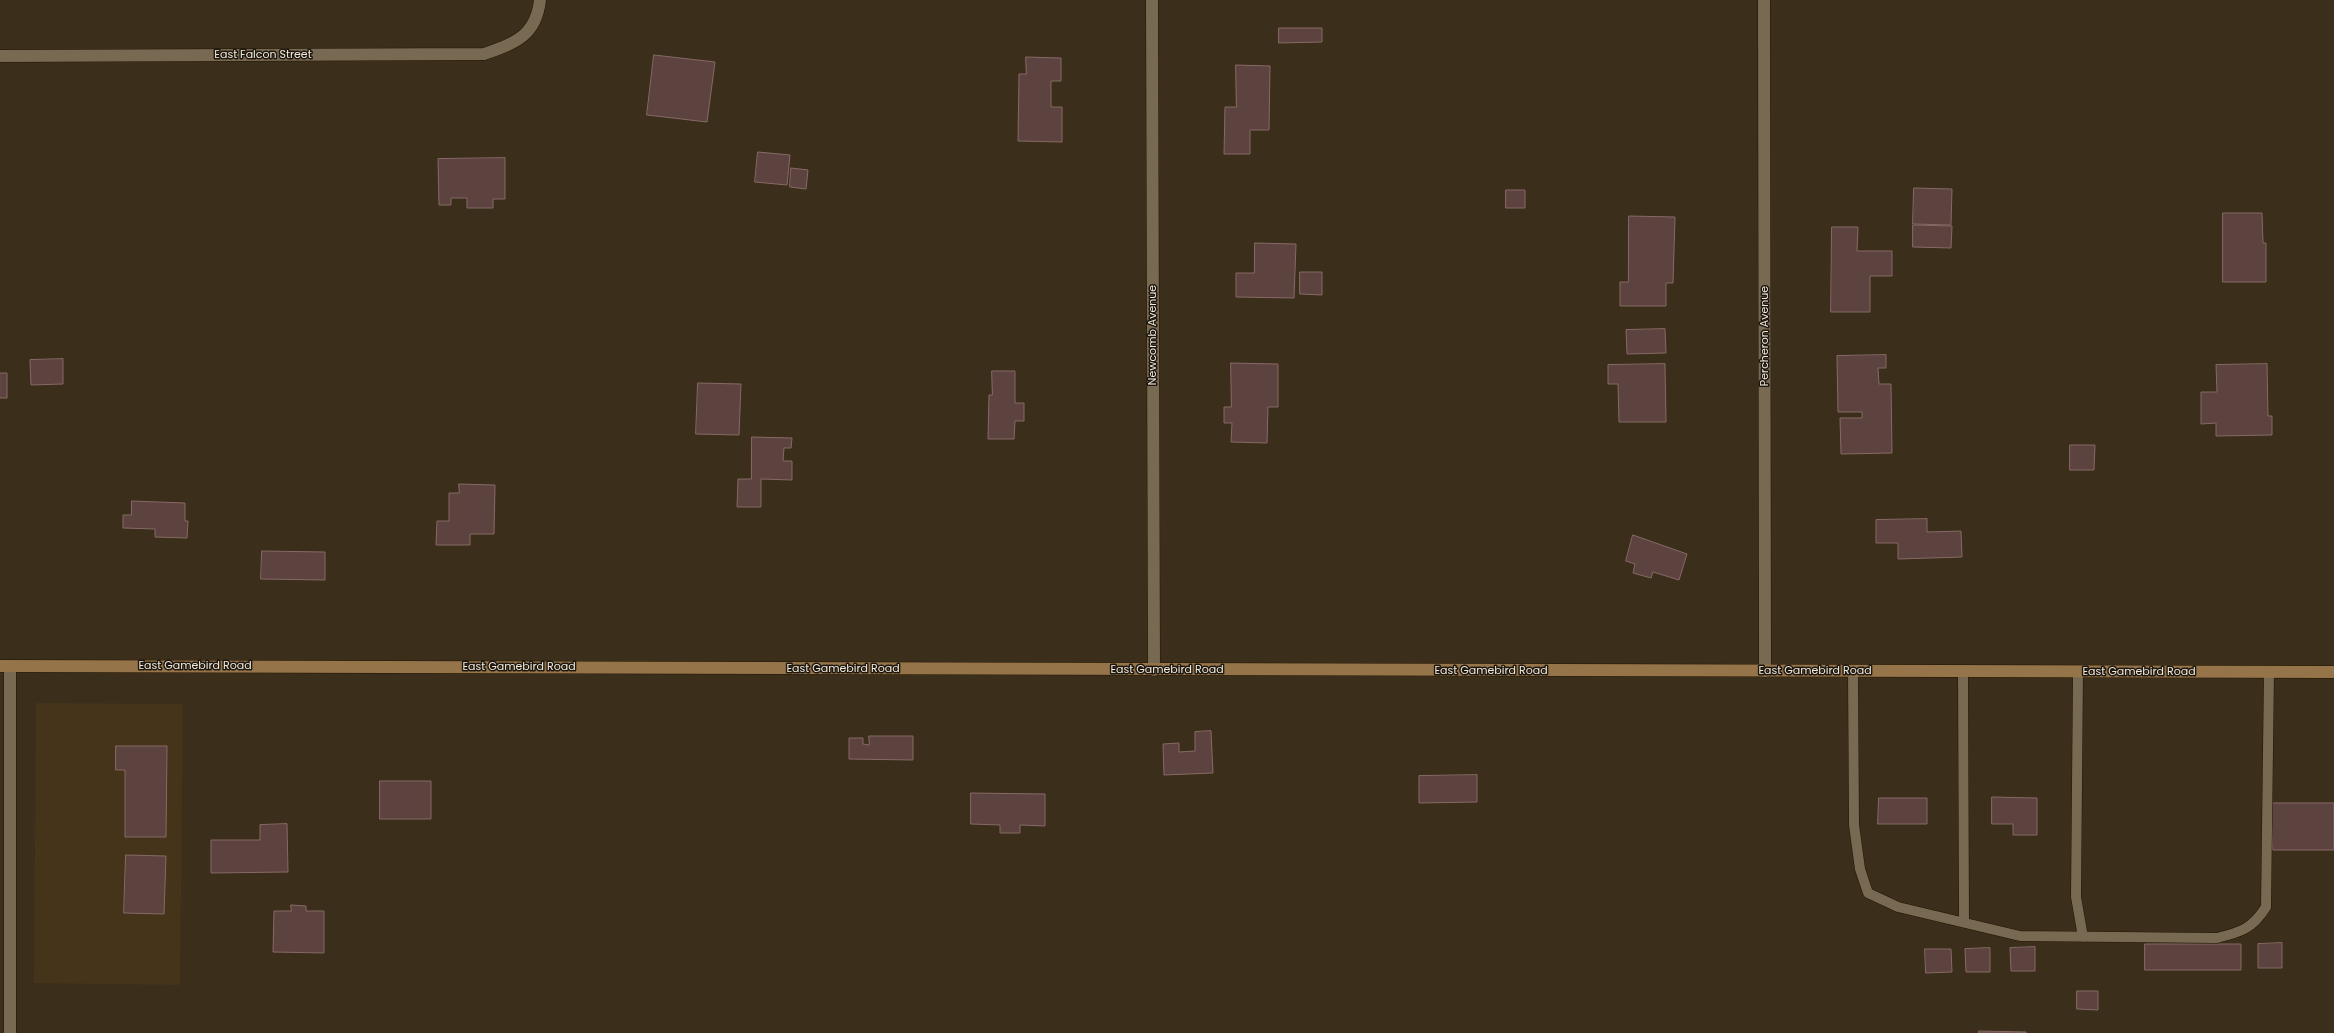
<!DOCTYPE html>
<html>
<head>
<meta charset="utf-8">
<style>
	body { margin:0 }
	canvas { display:block; background:#3b2e1a }
</style>
</head>
<body>
<canvas width="2334" height="1033"></canvas>
<script>
const g = document.querySelector('canvas').getContext('2d');
g.lineJoin = 'round';
function paint(path, color) { g.fillStyle = color; g.fill(path, 'evenodd'); }
function trace(path, color, width, dash) { g.strokeStyle = color; g.lineWidth = width; g.lineCap = dash ? 'butt' : 'round'; g.setLineDash(dash || []); g.stroke(path); }
function label(font, color, halo, rows, align = 'center') {
  g.font = font + ' Poppins,sans-serif'; g.lineWidth = 3; g.setLineDash([]); g.textBaseline = 'middle'; g.strokeStyle = halo; g.fillStyle = color; for (const [text, x, y, turn = 0] of rows) {
    g.save(); g.translate(x, y); g.rotate((+turn || 0) * Math.PI / 180); g.textAlign = isNaN(turn) ? turn : align; if (halo) g.strokeText(text, 0, 0); g.fillText(text, 0, 0); g.restore();
  }
}
const built = new Path2D(`
	M36 703 183 704 180 985 34 983Z`);
const building = new Path2D(`
	M1279 28H1322V42L1279 43Z
	M654 55 715 62 707 122 647 115Z
	M1026 57 1061 58V81H1051V107H1062V142L1018 141 1019 74H1026Z
	M1236 65 1270 66 1269 130H1250V154H1224L1225 107H1236Z
	M758 152 790 155 787 185 755 182Z
	M505 158V199H493V208H467V198H451V205H439L438 159Z
	M791 168 808 170 806 189 790 187Z
	M1914 188 1952 189 1951 225 1913 224Z
	M1506 190H1525V208H1506Z
	M2223 213H2262L2263 243H2266V282H2223Z
	M1629 216 1675 217 1673 283H1666V306H1620V282H1628Z
	M1913 225 1952 226 1951 248 1913 247Z
	M1832 227H1858L1857 251H1892V276H1870V312H1831Z
	M1255 243 1296 244 1294 298 1236 297V273H1254Z
	M1300 272H1322V295L1300 294Z
	M1665 329 1666 353 1627 354 1626 330Z
	M1886 355V368H1878L1879 384H1891L1892 453 1841 454 1840 418H1862V412H1838L1837 356Z
	M63 359V384L31 385 30 360Z
	M1231 363 1278 364V407H1268L1267 443 1231 442 1232 423H1224V407H1231Z
	M1665 364 1666 422H1619L1618 384H1608V365Z
	M2267 364 2268 416H2272V435L2216 436V423L2201 424V392H2217L2216 365Z
	M992 371H1015V403H1024V421H1015L1014 439H988L989 395H992Z
	M0 373H7V398H0Z
	M698 383 741 384 739 435 696 434Z
	M752 437 792 438 791 448H784L783 461H792V480L761 479V507H737L738 479H751Z
	M2070 445H2095L2094 470H2070Z
	M459 484 495 485 494 534H470V545H436L437 521H449V493H459Z
	M132 501 185 503V521H188L187 538 155 537V529L123 528V515H131Z
	M1927 519V532L1961 531 1962 557 1898 559V543H1876V520Z
	M1633 535 1687 554 1679 580 1653 572 1651 578 1633 573 1635 564 1626 561Z
	M262 551 325 552V580L261 579Z
	M1211 731 1213 773 1164 775 1163 744 1179 743V752L1195 751V732Z
	M869 736H913V760L849 759V738H863V744L869 745Z
	M116 746H167L166 837H125V770H116Z
	M1477 775V802L1419 803V776Z
	M380 781H431V819H380Z
	M971 793 1045 794V826L1020 825V833H1000V825L971 824Z
	M1992 797 2037 798V835H2013V824H1992Z
	M1879 798H1927V824H1878Z
	M2272 803H2334V850H2273Z
	M287 824 288 872 211 873V840H260V825Z
	M126 855 166 856 164 914 124 913Z
	M291 905 306 906V911H324V953L273 952 274 911H291Z
	M2282 943V968H2258V944Z
	M2145 944H2241V970H2145Z
	M2035 947V971H2011L2010 948Z
	M1990 948V972H1966L1965 949Z
	M1925 949H1951L1952 972 1926 973Z
	M2077 991H2098V1010L2077 1009Z
	M1979 1031 2026 1032V1033H1979Z`);
const service = new Path2D(`
	M1853 671 1854 825 1860 869 1868 893 1898 907 2020 936 2217 938C2241 932 2252 929 2266 907L2269 672
	M1963 671 1964 922
	M2078 671 2076 897 2083 937`);
const minor = new Path2D(`
	M1152 0 1154 670
	M1764 0 1765 671
	M0 56 484 54C515 43 536 36 540 0`);
const tertiary = new Path2D(`
	M10 666V1033`);
const secondary = new Path2D(`
	M0 666 2334 672`);
const streetNames = [
	["East Falcon Street",263,55],
	["Newcomb Avenue",1153,335,-90],
	["Percheron Avenue",1765,336,-90],
	["East Gamebird Road",195,666],
	["East Gamebird Road",519,667],
	["East Gamebird Road",843,669],
	["East Gamebird Road",1167,670],
	["East Gamebird Road",1491,671],
	["East Gamebird Road",1815,671],
	["East Gamebird Road",2139,672]
];
paint(built, '#45341a');
paint(building, '#5d433f');
trace(building, '#866965', 1);
trace(service, '#211503', 11);
trace(minor, '#211503', 13);
trace(tertiary, '#211503', 13);
trace(secondary, '#211503', 13);
trace(service, '#786953', 10);
trace(minor, '#786953', 12);
trace(tertiary, '#786953', 12);
trace(secondary, '#96744a', 12);
label('11px', '#f1e9dd', '#1d170e', streetNames);
</script>
</body>
</html>
